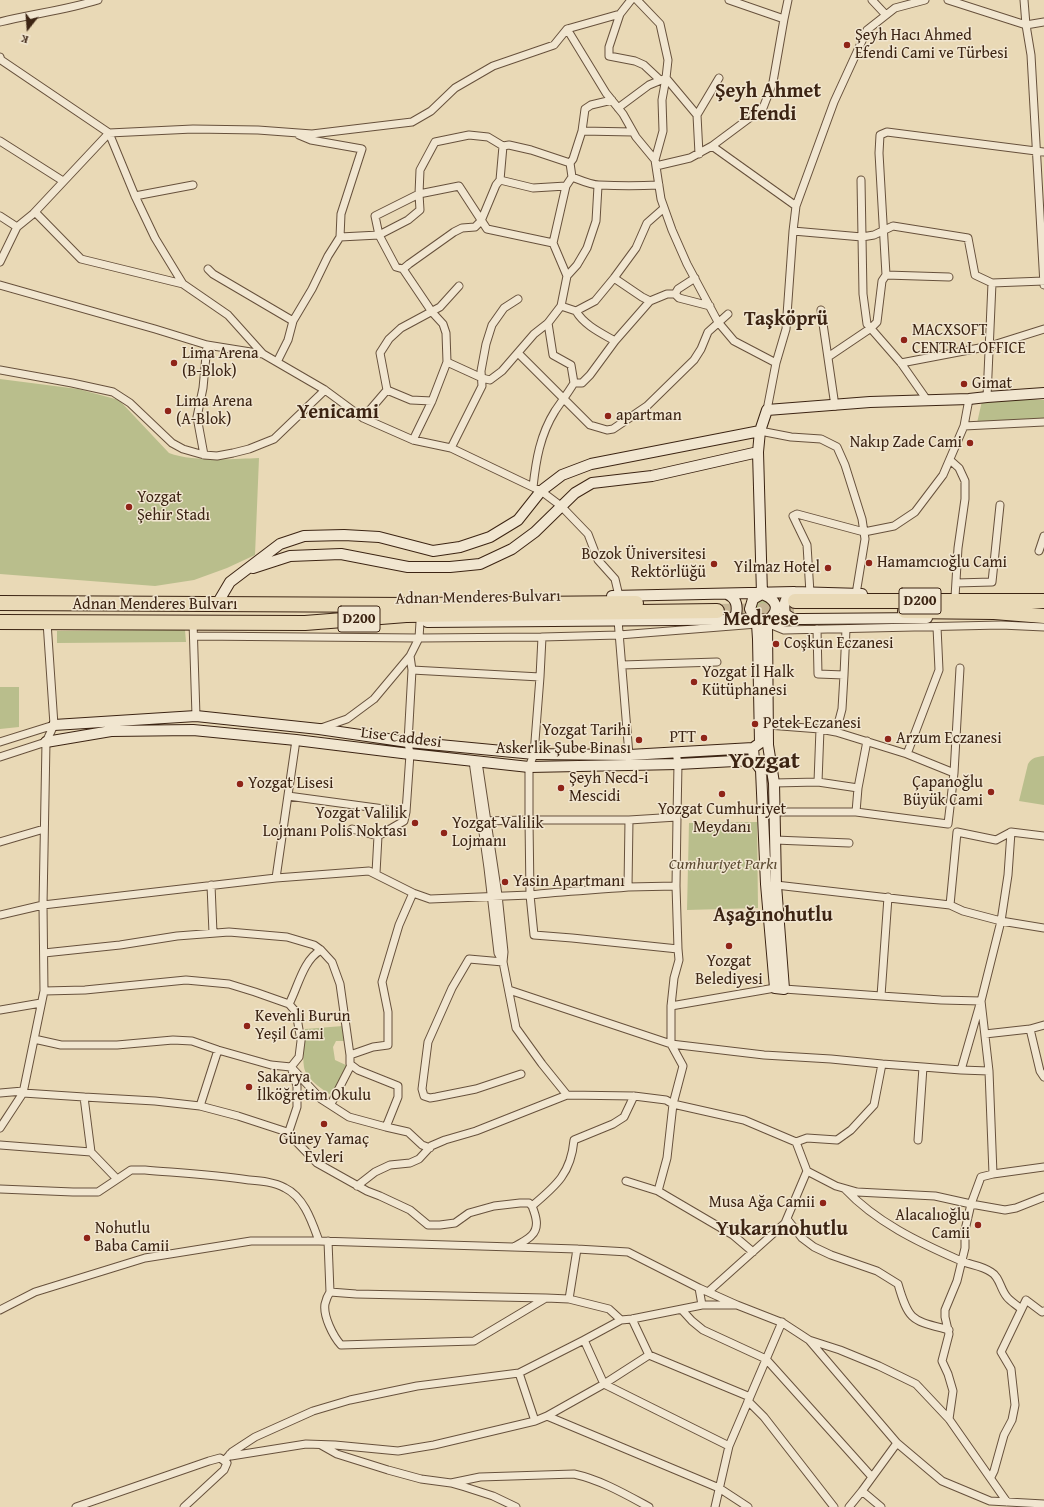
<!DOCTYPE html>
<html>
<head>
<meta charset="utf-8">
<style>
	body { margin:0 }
	#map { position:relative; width:1044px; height:1507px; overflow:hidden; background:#e9d9b6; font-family:"Gentium Book Plus",serif }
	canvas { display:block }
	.north { position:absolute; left:8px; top:8px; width:40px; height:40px; -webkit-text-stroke:3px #f1e6d0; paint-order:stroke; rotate:197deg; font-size:11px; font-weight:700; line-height:16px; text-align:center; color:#3c2413 }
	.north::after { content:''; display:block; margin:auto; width:14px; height:18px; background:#3c2413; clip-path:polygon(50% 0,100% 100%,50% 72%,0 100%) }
</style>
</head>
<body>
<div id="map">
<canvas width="1044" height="1507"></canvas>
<div class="north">K</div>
</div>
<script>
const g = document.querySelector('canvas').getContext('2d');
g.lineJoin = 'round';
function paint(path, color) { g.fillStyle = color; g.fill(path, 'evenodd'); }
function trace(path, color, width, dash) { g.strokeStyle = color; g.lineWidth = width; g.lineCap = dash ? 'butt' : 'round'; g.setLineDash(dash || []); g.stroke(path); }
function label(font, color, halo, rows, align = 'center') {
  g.font = font + ' "Gentium Book Plus",serif'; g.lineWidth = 3; g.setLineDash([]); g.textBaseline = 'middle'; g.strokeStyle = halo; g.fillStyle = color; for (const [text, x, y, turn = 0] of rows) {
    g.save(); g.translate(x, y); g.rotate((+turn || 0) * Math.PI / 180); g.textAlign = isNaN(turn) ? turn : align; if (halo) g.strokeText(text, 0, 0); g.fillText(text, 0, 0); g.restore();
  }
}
const green = new Path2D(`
	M0 379 78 389 119 400 169 453C192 462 234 459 259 458L255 555 227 568 194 580 155 586 0 574Z
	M1015 399 1044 400V418L977 423 982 401Z
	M756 607a7 7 0 1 1 14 0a7 7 0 1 1-14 0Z
	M185 630 186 642 57 643V631Z
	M0 687H19V727L0 729Z
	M1044 756V805L1019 801 1028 764C1032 757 1037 757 1044 756Z
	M757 822 758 908 687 910 689 823Z
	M343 1026 346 1041H336L333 1047 335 1060 348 1066 333 1096C324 1091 305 1078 304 1067 302 1056 305 1041 305 1029Z`);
const highwayTunnel = new Path2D(`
	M717 611 797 610`);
const street = new Path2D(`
	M729 0 784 19 773 82 763 108 712 146 796 206 834 102 867 30 895 8 925 0
	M872 0 886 15
	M948 0 1026 25 1044 22
	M1024 0 1026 25 1031 55 1044 285
	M620 14 609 47V56L635 61 644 65 660 80
	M784 19 788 0
	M0 22C32 14 66 10 98 0
	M567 29 606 93 623 114 636 137 655 160 661 199 672 230 687 264 718 322 734 341 776 363 786 329 793 231 796 206
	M0 57 1 60 109 133 33 214 17 227 0 262
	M666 78 697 115 699 154
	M618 108 649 85 666 78 668 60 660 24 637 0
	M697 115 719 78
	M582 131 633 132
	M0 141 63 181
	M655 160 663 131 662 100 666 78
	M656 166 690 158 712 146
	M572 177C580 180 591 185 599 185 619 186 639 186 659 185
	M500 180 533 188 566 186
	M861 180 863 294 867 324 901 363 927 400
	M135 196 193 185
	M0 216 17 227
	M793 231 862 237 874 235 893 226 968 238 975 275 992 283 1044 281
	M340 237 379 235 408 220 420 210 419 194 420 170 435 142 469 135 488 137 503 146 509 145 531 150 570 163
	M208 269 213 274 293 321
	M403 269 409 264 454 232 462 228 475 227 481 221 496 185 500 180 503 146
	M886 275 949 277
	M567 276 553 243 566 186 572 177 570 163 573 159 582 131 585 109 591 105 612 100
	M614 278 642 297 650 301
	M183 284 155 238 135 196 109 133 193 129 258 130 312 134 412 122 431 111 455 88 493 66 554 45 567 29 620 14 631 0
	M0 285 155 329 207 345 263 354 228 315 183 284 81 259 35 212
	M675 294 678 289 695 278
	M561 306 576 311C584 325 601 333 615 341
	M821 310 835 406
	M576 311 595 301 614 278 636 248 647 223 664 208
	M518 353 590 425 607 430 613 429 647 406 694 360 701 349 708 332 728 314
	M263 354 325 390 363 418 413 440 451 448 541 491 561 506 588 534 598 560 615 579 619 596
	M828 357 871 328 877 322 882 281 886 275 879 153 880 135 887 132 1044 152
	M277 362 288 340 293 321 312 289 328 256 340 237 341 214 362 149 311 140 299 135
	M447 362 482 378 490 380 502 371 534 334 548 323 561 306 567 276 577 265 587 248 596 221 598 186
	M901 363 990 346 1044 329
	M0 370 72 383 113 392 130 403 172 443 183 449 204 455 217 456 233 453 249 449 274 439 325 390
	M574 383H582L590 375 615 341 650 301 667 294H675L679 298 710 306
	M387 390 411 400 432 401
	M987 397 992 283
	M767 410 776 363
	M363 418 387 390 380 353 389 339 401 328 440 307 459 286
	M964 426 1044 422
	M760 431 791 437 821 439 837 447 845 465 862 519 865 539 856 594
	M413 440 432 401 447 362 446 333 443 324 432 312 403 269 396 267 379 235 375 216 419 194 459 186 487 229 553 243
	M451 448 482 386 481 371 486 344 492 325 504 308 518 299
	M204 455 197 417 203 388 207 345
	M950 460 959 468 965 481V499L958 548 955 597
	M533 487C536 460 540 435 555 411 561 402 568 393 574 383L571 365 553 355 548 323
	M1039 551 1044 536
	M956 583 992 582 1000 505
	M810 593 807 545 793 516 797 514 864 532 894 526 915 512 943 475 964 426 969 399
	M618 620 629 755
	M47 622 54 725 46 742 43 905 276 878
	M193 622 196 716
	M420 622 419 638 542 637
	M767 623 784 630 1001 625 1044 627
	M817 629 818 674 844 675 846 629
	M194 636 419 638 410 656
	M622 665 717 662
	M540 677 534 754 529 767V820H629L677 817 676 886
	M768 725 820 729 836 732 907 754
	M321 728 347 719 374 699 410 656 412 670 540 677 542 637 619 635 757 624
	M820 729 818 782 858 788
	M836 732 842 709 844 675
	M296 740 276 878 369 871 413 893
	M0 742 54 725
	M676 752 678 764 677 817
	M0 757 46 742
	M473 761 488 868 498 953 503 962
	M478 762 498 895 504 952 503 962
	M954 773 960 668
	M774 783 818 782
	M288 796 406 812 410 754 408 742 412 670
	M775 812H856L948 824 954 773 907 754 939 670 937 627
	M856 812 858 788 867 741
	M629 820 628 887 676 886 678 949
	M481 821 529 820 530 895C563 891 595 890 628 887
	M352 829 378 836
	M1011 832 1008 875 1001 921 963 911 950 905 957 832 996 840 1011 832 1044 836
	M775 840 849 843
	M0 842 44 829
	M376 873 378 836 404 821 406 812
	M211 885 213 933
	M776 885 950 905
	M888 897 881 996 941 1000 981 1001 1001 921 1044 928
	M0 915 43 905 44 991 23 1093 0 1128
	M321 950 332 962 340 984 350 1055
	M784 989 881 996
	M44 991 85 990 186 980 229 984 255 992 289 1004C298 987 303 960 321 950L314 945 287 937 229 932 177 936 120 945 44 953
	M981 1001 989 1071 993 1174 981 1177 971 1204 1005 1210 1016 1208 1044 1197
	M671 1006 775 988
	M0 1010 41 1003
	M1030 1029 1040 1071 1044 1077
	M985 1034 1030 1029 1044 1025
	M34 1039 61 1045H117L173 1040 192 1041 218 1050 271 1065 291 1067 299 1057 301 1041 296 1012 289 1004
	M671 1044 764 1055 831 1059 882 1064 874 1105 851 1130 837 1140 807 1138 796 1142 744 1120 673 1104 683 1066Z
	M882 1064 923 1067 918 1140
	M291 1067 321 1099 349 1117 386 1127
	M923 1067 961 1070 980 1004
	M961 1070 989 1071
	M521 1074 476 1089 436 1097 430 1098 424 1096 422 1089 428 1042 452 988 469 959 503 962 516 1028 542 1064 567 1095
	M0 1093 23 1091
	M23 1093 84 1097
	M331 1104 351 1065
	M200 1106 218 1050
	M288 1134 297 1107V1086L291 1067
	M0 1145 91 1152 84 1097 155 1101 200 1106 238 1116 287 1132 317 1163 367 1191 380 1196 410 1210 428 1225H440L455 1223 469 1213 494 1206 520 1203H529L532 1206
	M430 1148 422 1145 408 1132 386 1127 398 1097V1086L358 1070 350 1064V1055L373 1047 388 1045V1012L382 982 399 925 413 893 430 899 530 895 534 935 572 938 678 949 679 960 674 978 671 1006V1044L509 990
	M91 1152 117 1179
	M807 1171 836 1186 857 1192 935 1196 971 1204 965 1230V1248L957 1281 945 1310V1317L949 1334 942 1361 948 1374 953 1391 949 1419
	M993 1174 1044 1167
	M626 1181 658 1191
	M357 1186 375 1172 390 1165 410 1163 419 1159 431 1146 445 1140 476 1131 567 1095 634 1096 666 1100 673 1104 667 1158 658 1191 733 1235 753 1252
	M0 1189 73 1192H98L131 1170H145C180 1173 215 1175 249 1180 261 1181 274 1182 285 1188 304 1197 312 1222 319 1241H251L145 1258 35 1292 0 1310
	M845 1189C876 1222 918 1242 959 1260 969 1265 981 1265 991 1272 1000 1277 1000 1289 1007 1297 1011 1302 1017 1305 1021 1309
	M787 1219 802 1238 814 1247 831 1255 877 1271 898 1284C909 1322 912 1320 949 1330
	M319 1241 577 1249 628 1252 699 1288 702 1305
	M328 1241 330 1292 356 1294 546 1298
	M514 1247C520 1243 526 1241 531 1236 540 1228 536 1216 532 1206 557 1185 571 1173 574 1140L613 1124 624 1117 634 1096
	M699 1288 737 1305 783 1323 809 1340 897 1443 942 1481 990 1501 1044 1504
	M330 1292C328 1295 326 1300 325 1304 323 1316 333 1336 341 1345L474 1341 546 1298 569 1299 609 1309 621 1320 632 1319 702 1305H737
	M708 1292 785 1223 807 1171 796 1142
	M569 1299 577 1249
	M682 1310 692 1321 703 1330 766 1359 872 1477
	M632 1319 649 1355
	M621 1320 584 1340 604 1384 649 1355 750 1397
	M809 1340 840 1350 879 1366 916 1384 949 1419 1007 1502
	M519 1373 535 1421 547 1416
	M748 1401 764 1417 834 1507
	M321 1445 337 1454 388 1470 421 1479 451 1483 465 1487 493 1496 516 1507
	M729 1446 604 1384 547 1416 719 1488 748 1507
	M230 1454 231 1456 306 1444 335 1445 398 1451 434 1445 535 1421
	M224 1461 232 1452 255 1437 313 1411 350 1400 417 1386 519 1373 584 1340
	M991 1477 994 1471 1004 1435 1012 1420 1015 1405 1011 1369 1001 1352 1026 1300 1042 1312 1044 1311
	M451 1483 480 1477 574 1474C601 1480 625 1494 649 1507
	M862 1491 881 1507
	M76 1507 209 1461 220 1458 227 1463 224 1470 184 1507
	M715 1507 729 1446 782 1322
	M849 1507 862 1491 897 1443`);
const secondary = new Path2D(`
	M253 568 290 556 341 554 408 567H450L480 564 512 549 535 532 575 493 592 483 652 476 758 452
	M727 594C736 598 738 605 736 615L731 619
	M762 594 758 452 760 431 767 410 870 402 969 399 987 397 1044 393
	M612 596 794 592 862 594
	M217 604 230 582 280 544 304 536 344 535 379 537 433 551 460 547 490 537 518 520 541 491 562 475 591 464 760 431
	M793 619 785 614C783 603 785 598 794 592
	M427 622 927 618
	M54 725 196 716 319 729 408 742 534 754 629 755 753 748
	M46 742 111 731 193 730 296 740 410 754 529 767 678 764 754 760
	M761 770 766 884 775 988 784 989 776 885 774 783 768 745 767 623C769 620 771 618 773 615 781 605 771 597 762 594L753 599 750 609 757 624 758 639 760 743 753 748 754 760 761 770 771 769`);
const highway = new Path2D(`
	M795 601H1044
	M0 603 413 605 636 603
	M905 611 994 612 1044 616
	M0 622 305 623 406 615 717 611`);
const markers = [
	[847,45,4,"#8f2418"],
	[904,340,4,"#8f2418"],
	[174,363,4,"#8f2418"],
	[964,384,4,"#8f2418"],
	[168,411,4,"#8f2418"],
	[608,416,4,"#8f2418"],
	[970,443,4,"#8f2418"],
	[129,507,4,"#8f2418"],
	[869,563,4,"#8f2418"],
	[714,564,4,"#8f2418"],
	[828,568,4,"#8f2418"],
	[776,644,4,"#8f2418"],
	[694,682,4,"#8f2418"],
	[755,724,4,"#8f2418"],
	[704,738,4,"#8f2418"],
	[888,739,4,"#8f2418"],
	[639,740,4,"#8f2418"],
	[240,784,4,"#8f2418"],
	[561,788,4,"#8f2418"],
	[991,792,4,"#8f2418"],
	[722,794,4,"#8f2418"],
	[415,823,4,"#8f2418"],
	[444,833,4,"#8f2418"],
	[505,882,4,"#8f2418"],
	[729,946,4,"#8f2418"],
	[247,1026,4,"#8f2418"],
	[249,1087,4,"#8f2418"],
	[324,1124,4,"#8f2418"],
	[823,1203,4,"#8f2418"],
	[978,1225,4,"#8f2418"],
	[87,1238,4,"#8f2418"]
];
const shields = [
	[920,601,42],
	[359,619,42]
];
const shieldNames = [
	["D200",920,601],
	["D200",359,619]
];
const poiNames = [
	["Şeyh Hacı Ahmed",855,36],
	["Efendi Cami ve Türbesi",855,54],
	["MACXSOFT",912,331],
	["CENTRAL OFFICE",912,349],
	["Lima Arena",182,354],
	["(B-Blok)",182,372],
	["Gimat",972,384],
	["Lima Arena",176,402],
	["(A-Blok)",176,420],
	["apartman",616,416],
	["Nakıp Zade Cami",962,443,"right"],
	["Yozgat",137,498],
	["Şehir Stadı",137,516],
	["Bozok Üniversitesi",706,555,"right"],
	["Rektörlüğü",706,573,"right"],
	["Hamamcıoğlu Cami",877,563],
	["Yilmaz Hotel",820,568,"right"],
	["Coşkun Eczanesi",784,644],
	["Yozgat İl Halk",702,673],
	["Kütüphanesi",702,691],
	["Petek Eczanesi",763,724],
	["Yozgat Tarihi",631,731,"right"],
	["Askerlik Şube Binası",631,749,"right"],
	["PTT",696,738,"right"],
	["Arzum Eczanesi",896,739],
	["Şeyh Necd-i",569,779],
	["Mescidi",569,797],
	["Çapanoğlu",983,783,"right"],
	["Büyük Cami",983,801,"right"],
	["Yozgat Lisesi",248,784],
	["Yozgat Cumhuriyet",722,810,"center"],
	["Meydanı",722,828,"center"],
	["Yozgat Valilik",407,814,"right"],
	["Lojmanı Polis Noktası",407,832,"right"],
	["Yozgat Valilik",452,824],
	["Lojmanı",452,842],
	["Yasin Apartmanı",513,882],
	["Yozgat",729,962,"center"],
	["Belediyesi",729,980,"center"],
	["Kevenli Burun",255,1017],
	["Yeşil Cami",255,1035],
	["Sakarya",257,1078],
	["İlköğretim Okulu",257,1096],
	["Güney Yamaç",324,1140,"center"],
	["Evleri",324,1158,"center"],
	["Musa Ağa Camii",815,1203,"right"],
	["Alacalıoğlu",970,1216,"right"],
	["Camii",970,1234,"right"],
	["Nohutlu",95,1229],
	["Baba Camii",95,1247]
];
const streetNames = [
	["Adnan Menderes Bulvarı",478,598,-1],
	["Adnan Menderes Bulvarı",155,605],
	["Lise Caddesi",401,738,7]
];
const parkNames = [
	["Cumhuriyet Parkı",723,865]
];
const districtNames = [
	["Şeyh Ahmet",768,92],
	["Efendi",768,115],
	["Taşköprü",786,320],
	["Yenicami",338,413],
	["Medrese",761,620],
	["Aşağınohutlu",773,916],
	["Yukarınohutlu",782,1230]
];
const townNames = [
	["Yozgat",764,762]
];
paint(green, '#b9be8c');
trace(highwayTunnel, '#c6b595', 14, [14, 7]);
trace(street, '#67513c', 9);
trace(secondary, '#3c2413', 12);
trace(highway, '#3c2413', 16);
trace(street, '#f1e6d0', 7);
trace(secondary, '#f1e6d0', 10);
trace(highway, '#e9d9b6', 14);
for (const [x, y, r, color] of markers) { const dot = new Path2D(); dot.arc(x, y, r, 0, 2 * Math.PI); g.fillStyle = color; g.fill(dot); trace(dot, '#f1e6d0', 1.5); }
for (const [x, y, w] of shields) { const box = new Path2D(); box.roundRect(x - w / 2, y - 13, w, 26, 3); g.fillStyle = '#f1e6d0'; g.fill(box); trace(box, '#3c2413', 1); }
label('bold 15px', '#3c2413', null, shieldNames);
label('16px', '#3c2413', '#f1e6d0', poiNames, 'left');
label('16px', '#3c2413', '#f1e6d0', streetNames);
label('italic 16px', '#5b4a31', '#f1e6d0', parkNames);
label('bold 20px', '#3c2413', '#f1e6d0', districtNames);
label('bold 24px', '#3c2413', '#f1e6d0', townNames);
</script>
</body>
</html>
